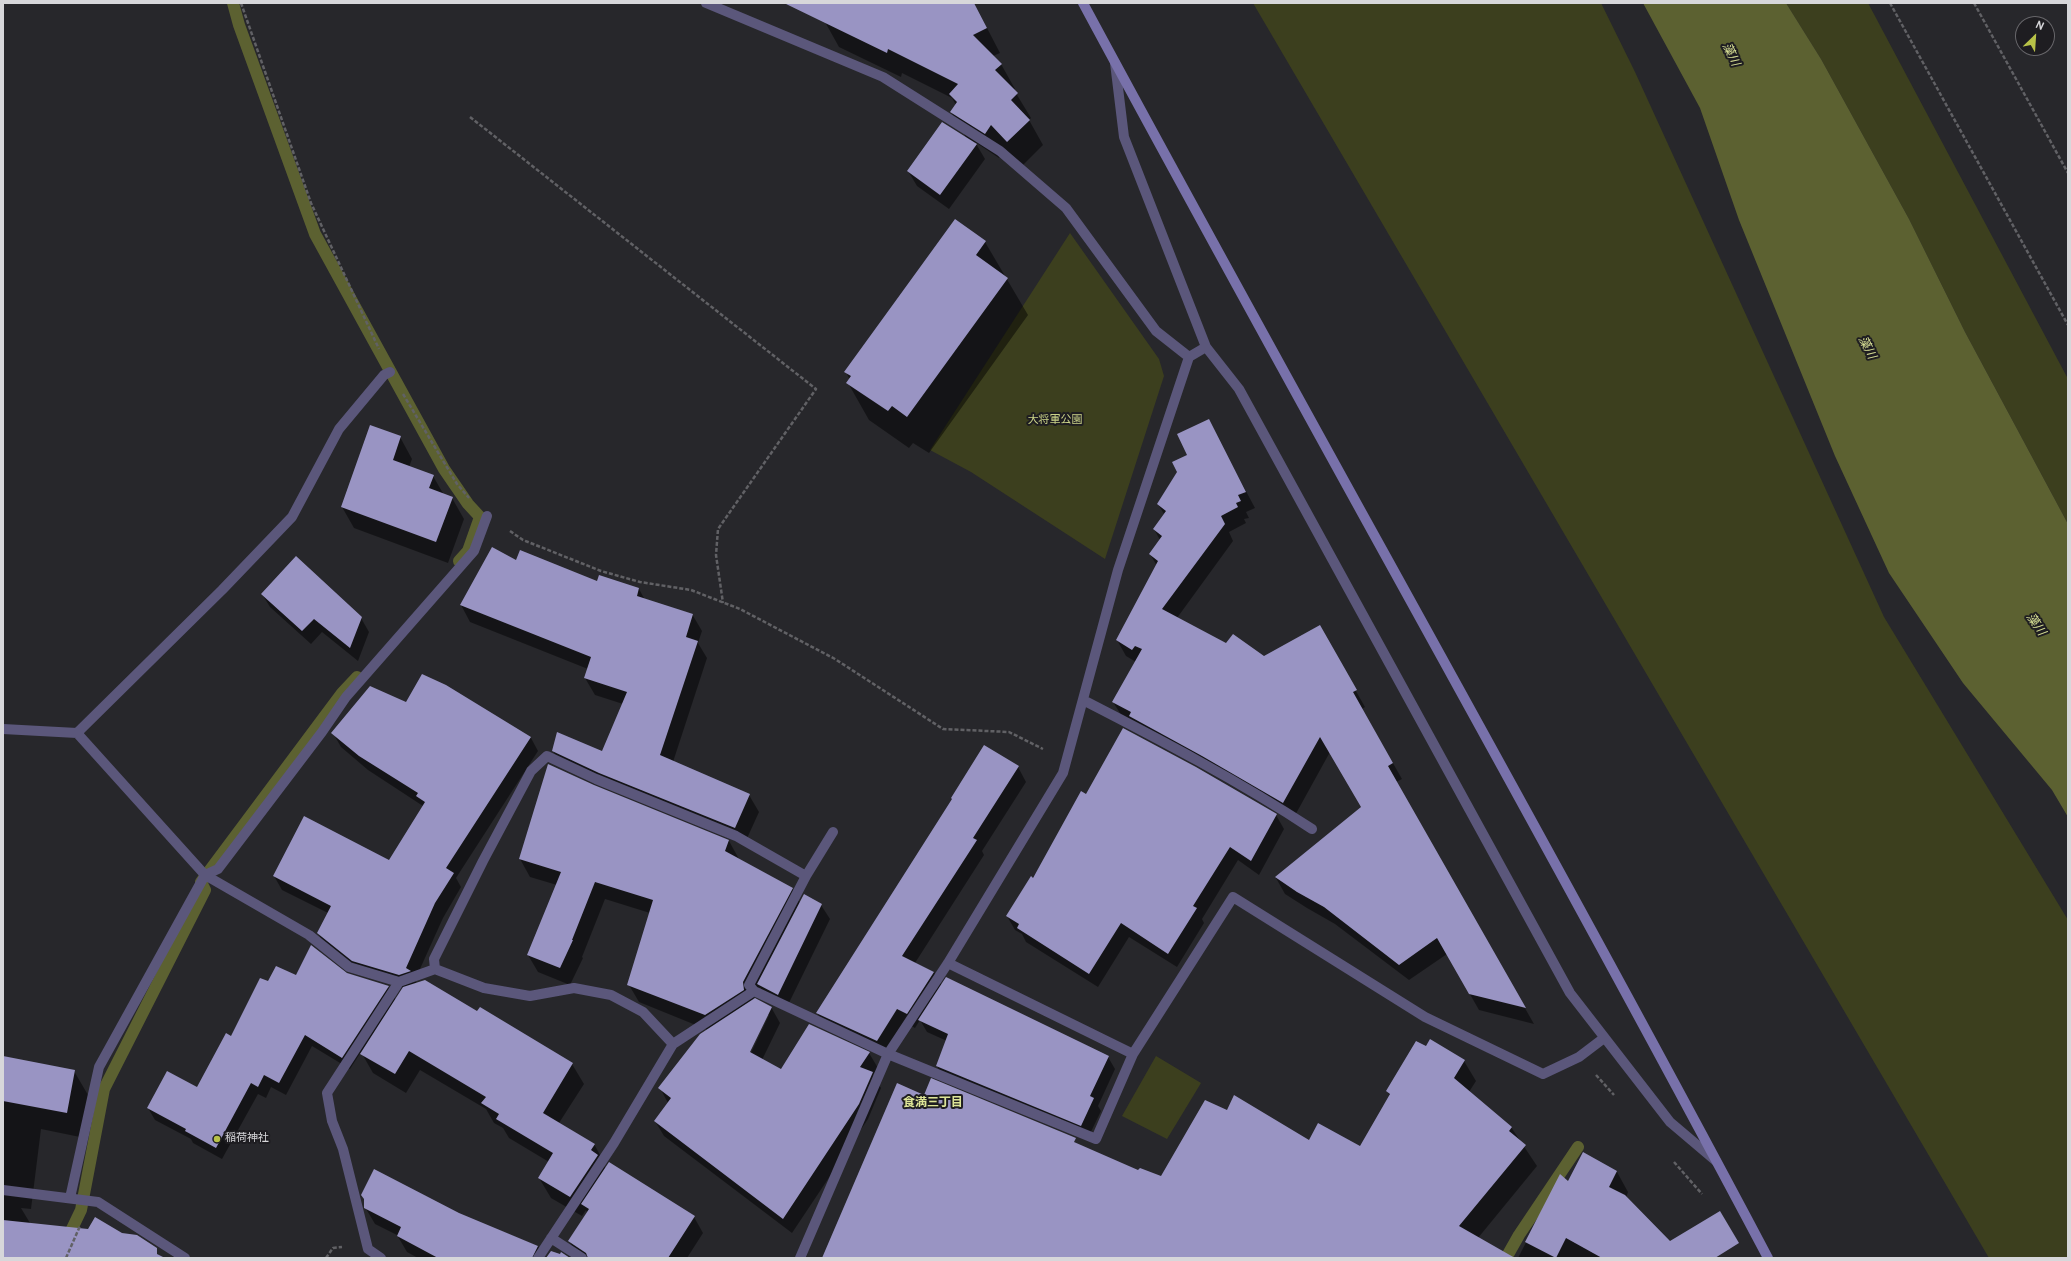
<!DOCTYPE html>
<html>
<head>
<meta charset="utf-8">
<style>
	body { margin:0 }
	#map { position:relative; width:2071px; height:1261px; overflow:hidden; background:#27272b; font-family:Overpass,sans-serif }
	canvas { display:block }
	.frame { position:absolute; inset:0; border:4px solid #d7d7da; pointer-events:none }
	.north { position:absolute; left:2015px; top:16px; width:40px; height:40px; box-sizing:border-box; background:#1e1d21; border:1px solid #68676b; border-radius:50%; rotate:25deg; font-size:11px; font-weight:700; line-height:16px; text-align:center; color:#d7d7da }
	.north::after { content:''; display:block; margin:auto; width:14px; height:18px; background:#b7c147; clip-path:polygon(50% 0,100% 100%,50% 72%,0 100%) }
</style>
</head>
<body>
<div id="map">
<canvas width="2071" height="1261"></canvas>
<div class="frame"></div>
<div class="north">N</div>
</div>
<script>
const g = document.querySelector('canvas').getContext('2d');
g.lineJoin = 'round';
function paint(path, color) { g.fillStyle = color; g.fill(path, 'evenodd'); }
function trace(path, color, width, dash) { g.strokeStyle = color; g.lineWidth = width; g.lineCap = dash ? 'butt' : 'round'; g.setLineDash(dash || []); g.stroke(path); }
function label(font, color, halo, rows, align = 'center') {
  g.font = font + ' Overpass,"Noto Sans JP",sans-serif'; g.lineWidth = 4; g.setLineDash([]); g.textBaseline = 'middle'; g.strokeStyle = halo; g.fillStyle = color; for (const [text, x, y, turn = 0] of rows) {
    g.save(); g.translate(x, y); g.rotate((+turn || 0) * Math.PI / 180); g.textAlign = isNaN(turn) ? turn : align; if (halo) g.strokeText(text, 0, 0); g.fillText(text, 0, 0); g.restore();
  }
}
const green = new Path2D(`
	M1253 3H1601L1635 72 1884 617 2068 920V1258H1989Z
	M1786 3H1868L2068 379V524L1965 332 1909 219 1821 59Z
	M1070 233 1159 359 1164 376 1105 559 971 472 930 450Z
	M1156 1056 1201 1083 1167 1139 1122 1116Z`);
const water = new Path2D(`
	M1643 3H1786L1821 59 1909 219 1965 332 2068 524V817L2052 790 1963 683 1889 573 1835 456 1739 220 1700 108Z`);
const shadow = new Path2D(`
	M834 3H974L1000 53 993 56 1001 64 1015 89 1014 90 1031 118 1029 120 1043 145 1022 166 1005 149 999 158 975 142 985 159 949 209 917 186 908 171 967 139 951 112 956 105 952 98 902 73 901 77 839 47 825 22Z
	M985 242 1028 315 929 453 913 443 909 448 869 420 848 383 850 380 846 372Z
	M400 437 412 459 409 467 433 476 444 495 452 498 464 519 448 563 354 528 342 507Z
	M1217 437 1255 508 1246 512 1249 518 1244 519 1246 523 1229 532 1233 541 1177 618 1226 644 1264 657 1319 626 1365 707 1362 709 1402 779 1396 782 1534 1024 1479 1010 1447 954 1409 980 1335 924 1307 908 1285 894 1276 878 1362 808 1330 752 1293 819 1123 718 1113 702 1136 662 1126 656 1117 640 1157 566 1150 554 1160 540 1154 529 1164 514 1158 504 1189 455Z
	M492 548 517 562 597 582 639 589 645 600 692 614 702 631 698 643 707 658 673 762 749 795 759 812 744 845 563 768 553 751 602 753 623 704 595 695 585 678 588 669 470 622 461 605Z
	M262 594 361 618 369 632 358 661 322 632 311 644 270 607Z
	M407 704 531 738 538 751 456 878 461 887 443 918 415 980 417 984 477 1012 572 1064 584 1084 559 1123 594 1144 605 1164 604 1166 606 1169 694 1217 703 1233 687 1258H580L569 1241 587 1212 586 1210 582 1216 551 1198 539 1178 549 1162 509 1138 503 1128 494 1123 486 1109 420 1070 406 1093 373 1073 361 1052 350 1069 312 1046 286 1095 271 1087 266 1098 258 1094 222 1159 193 1143 191 1139 155 1120 148 1108 197 1088 268 982 296 976 346 974 388 987 396 1000 404 988 361 975 326 947 318 933 328 913 282 890 274 876 390 861 423 806 368 770 341 747 333 733Z
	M1018 767 1026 782 982 851 984 855 915 963 934 972 942 986 1108 1057 1115 1069 1098 1106 1101 1111 1088 1138 944 1079 937 1066 947 1041 927 1032 920 1020 915 1028 906 1023 885 1055 826 1027 817 1013Z
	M593 786 729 841 739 859 792 888 800 903 821 905 830 919 786 1009 766 999 760 987 753 999 771 1007 780 1023 762 1060 781 1070 869 1053 878 1068 873 1075 881 1088 868 1119 792 1233 664 1136 655 1121 668 1103 660 1088 708 1030 639 1002 629 985 650 913 605 899 582 957 583 958 570 985 538 972 528 955 557 885 530 877 520 859ZM767 1015H769L749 1057 747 1056Z
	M1087 796 1276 815 1284 829 1259 875 1238 860 1202 919 1204 923 1177 967 1129 937 1098 987 1026 942 1022 934 1015 930 1007 916Z
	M1426 1048 1464 1061 1476 1081 1469 1092 1511 1127 1537 1166 1478 1238 1513 1258H1317L1227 1111 1309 1141 1360 1148 1390 1096 1387 1091Z
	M3 1057 74 1071 88 1095 80 1137 41 1129 31 1209 21 1208 30 1223 163 1258H3Z
	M1617 1172 1628 1192 1626 1198 1682 1258H1518L1560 1176 1568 1183Z
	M365 1207 458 1214 538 1246 544 1258H418L407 1252 397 1235 375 1224Z`);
const stream = new Path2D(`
	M233 3 239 25 315 234 444 469 468 504 480 517 468 551 459 561
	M58 1258 81 1210 104 1089 205 890 201 882 342 693 357 677
	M1506 1258 1519 1235 1578 1147`);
const building = new Path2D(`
	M784 3H974L987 28 973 35 1002 64 995 70 1018 93 1011 100 1030 120 1007 142 991 125 985 134 950 112 957 102 949 94 958 84 888 49 887 53Z
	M942 122 977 144 940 195 907 171Z
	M955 219 986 241 976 255 1008 278 907 417 892 406 888 411 846 383 851 376 844 372Z
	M1209 419 1246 492 1238 495 1241 501 1236 503 1238 507 1221 516 1225 524 1162 609 1226 643 1233 634 1264 656 1320 625 1357 690 1353 692 1393 763 1388 766 1526 1008 1469 994 1437 938 1399 965 1324 907 1297 892 1275 877 1361 807 1320 737 1283 803 1202 756 1129 716 1131 712 1112 702 1142 649 1135 646 1132 650 1116 640 1158 561 1149 554 1162 536 1153 529 1166 511 1157 504 1177 472 1172 462 1187 455 1177 434Z
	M370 425 401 436 393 460 434 475 429 488 453 497 436 542 341 507Z
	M492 547 516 560 520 550 597 581 599 575 639 588 637 596 693 614 686 637 698 641 660 755 750 794 735 828 599 773 552 751 557 732 602 751 627 692 584 678 591 657 460 605Z
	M296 556 362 617 350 648 314 619 302 631 261 594Z
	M422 674 446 685 531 737 446 868 454 873 435 903 406 968 411 971 399 975 352 961 317 933 331 906 273 876 304 816 389 860 425 802 416 796 418 793 359 756 331 733 370 686 406 702Z
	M1123 728 1196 767 1277 814 1251 861 1230 847 1193 906 1197 908 1168 954 1121 923 1089 974 1017 928 1019 924 1006 916 1031 876 1033 878 1081 791 1086 794Z
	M984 745 1019 766 973 838 977 840 902 956 934 972 907 1014 897 1009 877 1041 816 1013 952 799 951 798Z
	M548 764 594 785 729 840 725 851 793 888 743 982 744 990 705 1015 627 985 653 900 595 882 572 940H573L560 968 527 955 561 872 519 859Z
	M804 894 822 904 778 995 757 984Z
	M311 945 347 973 389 986 342 1058 305 1035 279 1083 264 1075 258 1087 251 1083 216 1148 185 1131 186 1129 147 1108 167 1071 197 1087 226 1033 231 1036 260 978 268 981 276 966 296 975Z
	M946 977 1109 1056 1090 1096 1094 1098 1081 1126 936 1066 948 1034 918 1020Z
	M425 980 477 1011 480 1007 573 1063 543 1113 595 1144 591 1150 598 1155 570 1197 538 1178 553 1153 496 1119 499 1114 481 1103 486 1097 409 1051 395 1074 360 1054 403 987Z
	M755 998 772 1007 750 1052 781 1069 809 1024 870 1052 860 1067 873 1072 859 1104 783 1219 654 1121 671 1098 658 1088 700 1034Z
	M1430 1039 1465 1060 1454 1078 1512 1127 1509 1131 1526 1145 1459 1226 1515 1258H822L897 1083 924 1095 931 1078 1076 1138 1074 1142 1138 1170 1140 1168 1161 1176 1205 1100 1227 1110 1234 1095 1309 1140 1318 1123 1360 1146 1390 1094 1386 1091 1416 1041 1426 1046Z
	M3 1056 75 1070 67 1113 3 1101Z
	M1583 1152 1617 1171 1609 1187 1625 1195 1670 1241 1720 1211 1739 1243 1715 1258H1602L1566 1238 1556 1258 1525 1242 1560 1174 1568 1181Z
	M609 1162 695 1216 668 1258H588L586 1253 568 1241 589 1209 581 1204Z
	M374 1169 459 1213 538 1246 532 1258H438L397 1236 401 1227 364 1208V1199L361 1195Z
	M95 1217 122 1233 137 1235 157 1248V1254L165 1258H3V1220L88 1229Z
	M551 1251 560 1254 561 1252 570 1258H546Z`);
const path = new Path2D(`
	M241 3 311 203 379 349
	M1890 3 2068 325
	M1974 3 2068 173
	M470 117 816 389 718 529 716 555 723 603
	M403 394 457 484 469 498
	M510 531 523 540 601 571 640 582 691 590 740 609 835 659 943 729 1009 732 1043 749
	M1596 1075 1614 1095
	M1674 1162 1702 1194
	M66 1258 80 1226
	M326 1258 333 1248 342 1247`);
const street = new Path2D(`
	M706 3 883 77 1000 151 1066 208 1156 331 1189 357 1206 347
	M1115 63 1124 137 1206 347 1239 389 1570 993 1670 1122 1716 1161
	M1083 700C1161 740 1239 781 1312 829
	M3 729 77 733 205 875 309 935 349 967 399 982 435 969 484 988 530 996 574 988 611 995 643 1012 673 1044 754 991 888 1054 1096 1139 1133 1054 1233 897 1425 1017 1543 1074 1579 1057 1604 1038
	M77 733 222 590 292 517 339 429 384 375 390 372
	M948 963 1133 1054
	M435 969 434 959 483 861 531 771 547 756 596 779 736 836 806 876
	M754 991 749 985 806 876 833 832
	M3 1190 98 1202 185 1258
	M70 1198 99 1067 205 875 218 869 322 732 346 697 474 551 487 516
	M551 1238 582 1258
	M381 1258 368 1249 343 1149 332 1121 327 1093 399 982
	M538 1258 614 1143 673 1044
	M800 1258 888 1054 948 963 1063 773 1118 570 1189 357`);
const secondary = new Path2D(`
	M1083 3C1309 423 1545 837 1768 1258`);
const markers = [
	[217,1139,4,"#b7c147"]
];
const parkNames = [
	["大将軍公園",1055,421]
];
const poiNames = [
	["稲荷神社",225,1139]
];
const waterNames = [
	["藻川",1730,55,64],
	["藻川",1866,348,63],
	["藻川",2035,625,56]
];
const neighbourhoodNames = [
	["食満三丁目",933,1104]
];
paint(green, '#3c3f1e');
paint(water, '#5c6131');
paint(shadow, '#0007');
trace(stream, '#5c6131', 12);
paint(building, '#9994c3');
trace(path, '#616165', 2.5, [4, 2]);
trace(street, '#5b577b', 10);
trace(secondary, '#7871aa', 10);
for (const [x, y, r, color] of markers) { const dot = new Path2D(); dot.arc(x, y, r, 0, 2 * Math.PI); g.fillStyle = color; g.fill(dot); trace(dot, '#1e1d21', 1.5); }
label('11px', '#cbd388', '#1e1d21', parkNames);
label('11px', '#d7d7da', '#1e1d21', poiNames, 'left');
label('italic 12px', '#dae296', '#1e1d21', waterNames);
label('bold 12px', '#dde597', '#1e1d21', neighbourhoodNames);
</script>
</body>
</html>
